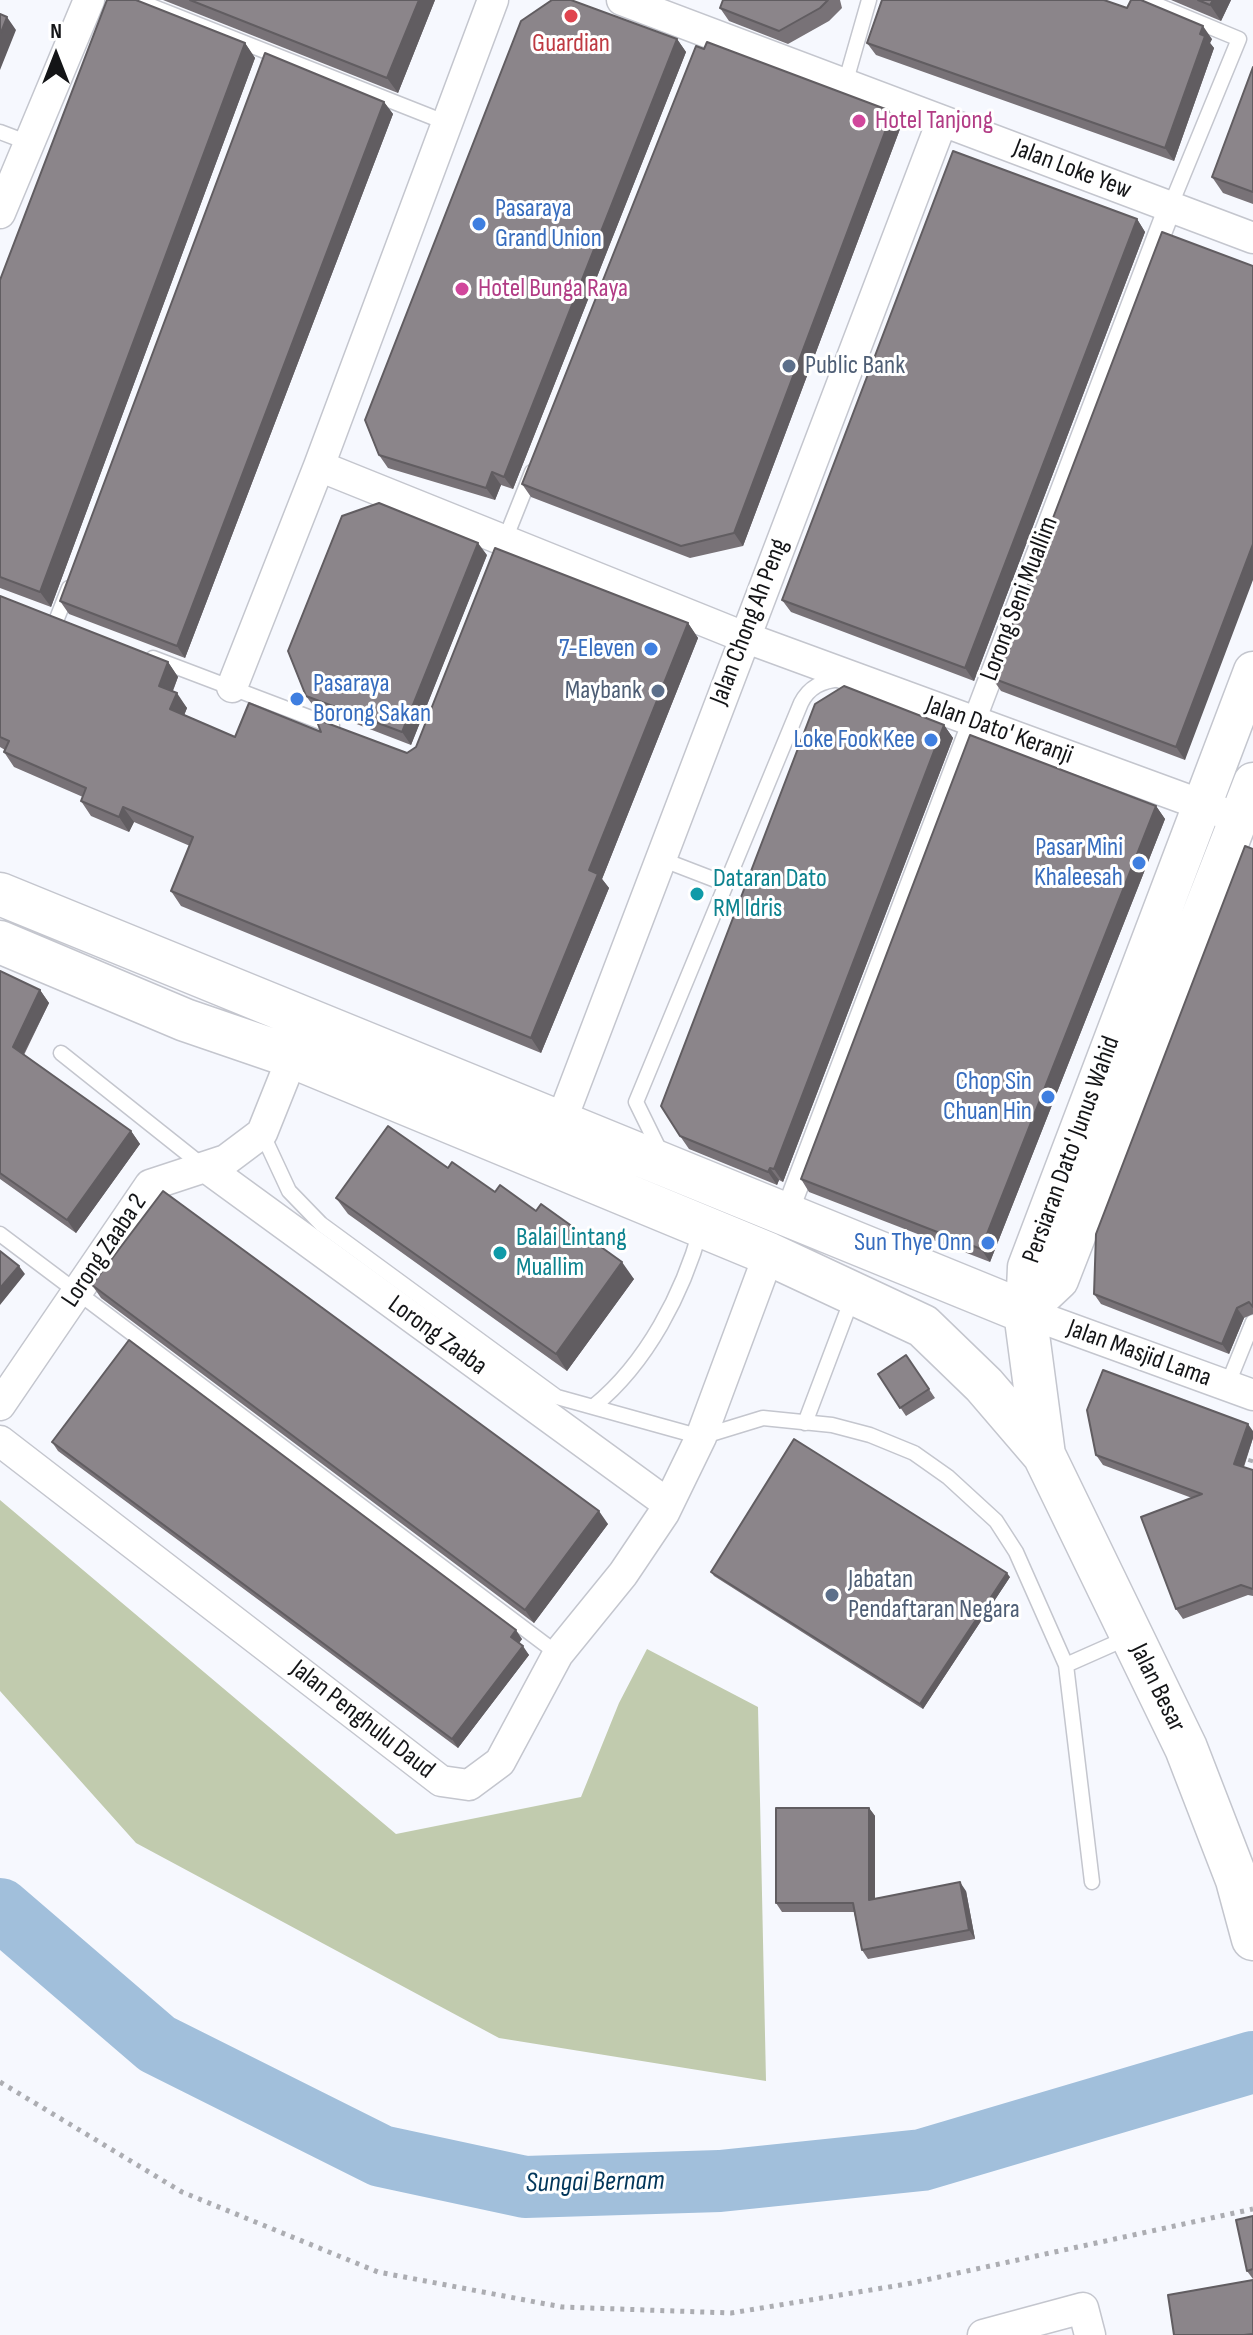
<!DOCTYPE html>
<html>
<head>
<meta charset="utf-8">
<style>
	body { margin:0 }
	#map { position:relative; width:1253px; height:2335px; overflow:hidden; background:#f6f8fe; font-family:"Sofia Sans Condensed",sans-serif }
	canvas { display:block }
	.north { position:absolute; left:16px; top:16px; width:80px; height:80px; -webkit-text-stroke:6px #fff; paint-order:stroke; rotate:0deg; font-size:22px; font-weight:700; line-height:32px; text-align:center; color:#141517 }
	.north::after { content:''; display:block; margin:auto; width:28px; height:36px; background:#141517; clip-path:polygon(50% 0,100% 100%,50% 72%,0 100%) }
</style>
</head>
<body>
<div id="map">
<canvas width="1253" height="2335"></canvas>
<div class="north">N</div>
</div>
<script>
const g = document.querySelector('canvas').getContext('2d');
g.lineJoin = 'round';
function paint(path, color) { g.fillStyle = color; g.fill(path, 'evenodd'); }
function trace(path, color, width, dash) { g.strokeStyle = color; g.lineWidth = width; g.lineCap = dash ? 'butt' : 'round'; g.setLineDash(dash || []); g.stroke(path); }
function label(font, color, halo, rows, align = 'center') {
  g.font = font + ' "Sofia Sans Condensed",sans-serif'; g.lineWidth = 6; g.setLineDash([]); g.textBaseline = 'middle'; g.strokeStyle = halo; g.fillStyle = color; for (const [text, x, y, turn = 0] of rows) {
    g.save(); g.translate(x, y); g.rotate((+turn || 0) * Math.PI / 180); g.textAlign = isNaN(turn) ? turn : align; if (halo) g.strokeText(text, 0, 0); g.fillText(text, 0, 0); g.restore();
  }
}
const green = new Path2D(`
	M0 1500 396 1834 581 1797 619 1703 647 1649 758 1707 766 2081 499 2038 136 1843 0 1691Z`);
const river = new Path2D(`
	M0 1909 157 2044 381 2156 525 2187 720 2181 922 2160 1253 2062`);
const path = new Path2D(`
	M1247 1472 1253 1453
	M0 2082 182 2192 378 2272 562 2307 731 2313 907 2284 1253 2209`);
const service = new Path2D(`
	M136 0 447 123
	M1145 0 1239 39 1170 207
	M845 84 869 0
	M0 132 29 143
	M504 542 532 472
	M56 621 69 588
	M153 658 332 726
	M661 859 726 884
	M61 1053 203 1166
	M262 1133 289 1191 321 1224 557 1397 701 1437 763 1418 832 1425 870 1435 914 1453 948 1477 996 1521 1016 1552 1066 1665 1127 1638
	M662 1155 636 1102 801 703C809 687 822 681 840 679
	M0 1234 558 1654
	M1227 1386 1253 1322
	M594 1406C647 1363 683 1293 701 1228
	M805 1423 853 1296
	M1066 1665 1092 1882`);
const pedestrian = new Path2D(`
	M785 1217 1170 207`);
const minor = new Path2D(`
	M622 0 1253 238
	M0 213 89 0
	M319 466 744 637 1221 812
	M232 687 319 466 493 0
	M560 1124 942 121
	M207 1168 668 1504
	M1025 1312 1253 1395
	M0 1405 150 1185 226 1160 262 1133 300 1038
	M0 1441 441 1781 469 1785 500 1762 558 1654 623 1574 664 1513 701 1437 769 1254
	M983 2335 1083 2308 1090 2335`);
const tertiary = new Path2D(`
	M1025 1312 1027 1267 1253 671
	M1025 1312 1059 1280 1253 782`);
const secondary = new Path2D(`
	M0 894 1025 1312
	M0 942 185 1020 293 1057 769 1254 923 1326 984 1385 1044 1455 1186 1748 1237 1880 1253 1939
	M1025 1312 1044 1455`);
const wall = new Path2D(`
	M163 0H435L398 93Z
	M723 0H840L842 8 829 21 788 44 729 21 720 8Z
	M1171 0H1231L1221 21Z
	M677 39 686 52 513 489 501 485 495 500 388 468 379 455Z
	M1212 39 1210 43 1214 48 1174 161 876 55 867 43Z
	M245 43 255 58 51 607 0 588V280Z
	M1253 67V204L1223 193 1212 177Z
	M384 102 393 114 185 658 69 614 60 601Z
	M897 123 900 129 743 546 690 558 531 497 522 484Z
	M1137 219 1145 232 974 681 791 612 782 600Z
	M1253 266 1185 760 1001 691 992 678Z
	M487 555 411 745 315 708 306 696Z
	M0 596 168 662 178 677 173 691 187 708 184 715 235 737 321 732 407 753 688 623 698 638 602 879 609 888 541 1053 181 906 171 891 190 846 134 822 129 832 91 816 81 801 83 797 14 767 4 752 5 750 0 747Z
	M944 725 953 738 783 1182 779 1180 777 1185 689 1149 680 1136Z
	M1156 806 1165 819 990 1262 809 1192 801 1179Z
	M1253 849V1314L1244 1318 1229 1354 1101 1304 1094 1294Z
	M0 971 40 990 49 1003 24 1055 131 1131 140 1144 76 1233 0 1179Z
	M448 1168 495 1192 634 1279 567 1371 348 1214 336 1198Z
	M92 1285 608 1524 534 1623 101 1298Z
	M906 1355 935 1398 906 1416 878 1374Z
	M1253 1431V1438L1244 1467 1253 1470V1596L1248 1595 1183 1619 1176 1609 1192 1498 1103 1465 1096 1455Z
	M52 1442 522 1639 519 1643 529 1655 458 1748 58 1451Z
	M711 1572 1010 1577 923 1709 714 1576Z
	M869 1808 875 1816V1898L966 1891 975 1939 868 1959 862 1950 854 1912H782L776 1903Z
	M1253 2216V2279L1247 2271Z`);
const shadedWall = new Path2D(`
	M419 0H435L398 93 387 78Z
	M1213 0H1231L1221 21 1210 5Z
	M7 17 16 30 0 70V35Z
	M1203 26 1212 39 1210 43 1214 48 1174 161 1165 148 1200 34Z
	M677 39 686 52 513 489 504 477Z
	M245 43 255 58 51 607 40 592Z
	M384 102 393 114 185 658 177 646Z
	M888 110 900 129 743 546 734 533Z
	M1137 219 1145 232 974 681 965 668Z
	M492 472 501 485 495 500 486 488Z
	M478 543 487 555 411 745 402 732Z
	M1253 544V580L1185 760 1176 747Z
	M688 623 698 638 602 879 609 888 541 1053 531 1038 589 870Z
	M168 662 178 677 169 700 159 686Z
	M177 693 187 708 181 723 170 709Z
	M944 725 953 738 783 1182 774 1169Z
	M1156 806 1165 819 990 1262 981 1249Z
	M123 807 134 822 129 832 119 817Z
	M40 990 49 1003 21 1059 13 1047Z
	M131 1131 140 1144 76 1233 67 1220Z
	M770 1168 779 1180 777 1185 768 1172Z
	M622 1262 634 1279 567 1371 556 1354Z
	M19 1266 25 1274 0 1305V1288Z
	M1237 1308 1244 1318 1229 1354 1222 1344Z
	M1248 1424 1253 1431V1438L1241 1474 1234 1464Z
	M599 1511 608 1524 534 1623 525 1610Z
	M1007 1573 1010 1577 923 1709 920 1704Z
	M516 1630 522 1639 517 1646 511 1637Z
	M523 1646 529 1655 458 1748 452 1739Z
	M869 1808 875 1816V1908L869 1900Z
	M960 1882 966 1891 975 1939 969 1930Z`);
const building = new Path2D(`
	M107 0H136L245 43 40 592 0 577V280Z
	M190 0H419L387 78Z
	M552 0H571L677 39 504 477 492 472 486 488 379 455 365 420 521 21Z
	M723 0H828L820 8 779 31 720 8Z
	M882 0H1104L1127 8 1131 0H1141L1203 26 1200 34 1205 36 1165 148 867 43Z
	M1198 0H1213L1210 5Z
	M0 14 7 17 0 35Z
	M707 42 888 110 891 116 734 533 681 546 522 484 696 46 704 49Z
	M265 53 384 102 177 646 60 601Z
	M1253 67V192L1212 177Z
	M953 151 1137 219 965 668 782 600Z
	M1162 232 1253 266V544L1176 747 992 678Z
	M379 503 478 543 402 732 306 696 288 651 342 516Z
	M495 548 688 623 589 870 598 874 531 1038 171 891 193 837 123 807 119 817 81 801 86 788 4 752 9 741 0 737V596L168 662 159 686 177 693 170 709 235 737 249 703 321 732 316 719 407 753 416 747Z
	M844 686 944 725 774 1169 770 1168 768 1172 680 1136 661 1106 815 704Z
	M970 735 1156 806 981 1249 801 1179Z
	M1245 846 1253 849V1307L1249 1302 1237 1308 1222 1344 1094 1294 1096 1234Z
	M0 971 40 990 13 1047 131 1131 67 1220 0 1173Z
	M388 1126 448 1168 452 1162 495 1192 500 1185 536 1211 541 1204 622 1262 556 1354 336 1198Z
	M163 1191 599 1511 525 1610 92 1285Z
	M0 1251 19 1266 0 1288Z
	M129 1340 516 1630 511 1637 523 1646 452 1739 52 1442Z
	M906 1355 929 1389 900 1408 878 1374Z
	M1103 1370 1248 1424 1234 1464 1253 1470V1589L1241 1585 1176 1609 1141 1517 1202 1494 1096 1455 1087 1410Z
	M794 1439 1007 1573 920 1704 711 1572Z
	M776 1808H869V1900L960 1882 969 1930 862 1950 853 1903H776Z
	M1253 2216V2269L1247 2271 1236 2220Z
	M1253 2280V2334L1244 2335H1174L1168 2295Z`);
const markers = [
	[571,16,8,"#e0444e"],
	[859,121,8,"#d1479c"],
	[479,224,8,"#3f7fe0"],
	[462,289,8,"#d1479c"],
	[789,366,8,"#5c6f8a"],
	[651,649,8,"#3f7fe0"],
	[658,691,8,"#5c6f8a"],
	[297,699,8,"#3f7fe0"],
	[931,740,8,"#3f7fe0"],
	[1139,863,8,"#3f7fe0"],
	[697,894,8,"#0f9aa8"],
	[1048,1097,8,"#3f7fe0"],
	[988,1243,8,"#3f7fe0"],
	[500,1253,8,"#0f9aa8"],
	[832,1595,8,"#5c6f8a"]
];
const healthNames = [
	["Guardian",571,44]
];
const hotelNames = [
	["Hotel Tanjong",875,121],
	["Hotel Bunga Raya",478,289]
];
const streetNames = [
	["Jalan Loke Yew",1072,170,21],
	["Lorong Seni Muallim",1020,599,-69],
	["Jalan Chong Ah Peng",750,622,-69],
	["Jalan Dato' Keranji",999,731,20],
	["Persiaran Dato' Junus Wahid",1072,1150,-70],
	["Lorong Zaaba 2",105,1251,-56],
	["Lorong Zaaba",437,1336,36],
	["Jalan Masjid Lama",1139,1354,20],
	["Jalan Besar",1157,1688,64],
	["Jalan Penghulu Daud",362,1720,38]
];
const shopNames = [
	["Pasaraya",495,209,"left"],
	["Grand Union",495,239,"left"],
	["7-Eleven",635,649],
	["Pasaraya",313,684,"left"],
	["Borong Sakan",313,714,"left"],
	["Loke Fook Kee",915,740],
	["Pasar Mini",1123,848],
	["Khaleesah",1123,878],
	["Chop Sin",1032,1082],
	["Chuan Hin",1032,1112],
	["Sun Thye Onn",972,1243]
];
const serviceNames = [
	["Public Bank",805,366],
	["Maybank",642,691,"right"],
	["Jabatan",848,1580],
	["Pendaftaran Negara",848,1610]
];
const cultureNames = [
	["Dataran Dato",713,879],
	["RM Idris",713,909],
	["Balai Lintang",516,1238],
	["Muallim",516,1268]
];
const waterNames = [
	["Sungai Bernam",595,2183,-1]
];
paint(green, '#c1cbae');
trace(river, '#a1bfdb', 62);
trace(service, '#c4c6ce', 17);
trace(pedestrian, '#c4c6ce', 25);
trace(minor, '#c4c6ce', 33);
trace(tertiary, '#c4c6ce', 41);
trace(secondary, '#c4c6ce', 45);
trace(path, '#acadb2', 5, [4, 6]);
trace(service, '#fff', 14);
trace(pedestrian, '#fff', 22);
trace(minor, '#fff', 30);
trace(tertiary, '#fff', 38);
trace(secondary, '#fff', 42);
paint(wall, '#787277');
paint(shadedWall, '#615d61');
paint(building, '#8b858a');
trace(building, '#615d61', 2);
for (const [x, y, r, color] of markers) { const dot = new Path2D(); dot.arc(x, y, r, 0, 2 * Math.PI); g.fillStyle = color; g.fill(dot); trace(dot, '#fff', 3); }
label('26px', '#be3a42', '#fff', healthNames);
label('26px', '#b23c85', '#fff', hotelNames, 'left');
label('26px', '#141517', '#fff', streetNames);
label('26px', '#366cbe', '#fff', shopNames, 'right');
label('26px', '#4e5e75', '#fff', serviceNames, 'left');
label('26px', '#0d838f', '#fff', cultureNames, 'left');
label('italic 28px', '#02365a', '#fff', waterNames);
</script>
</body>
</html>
